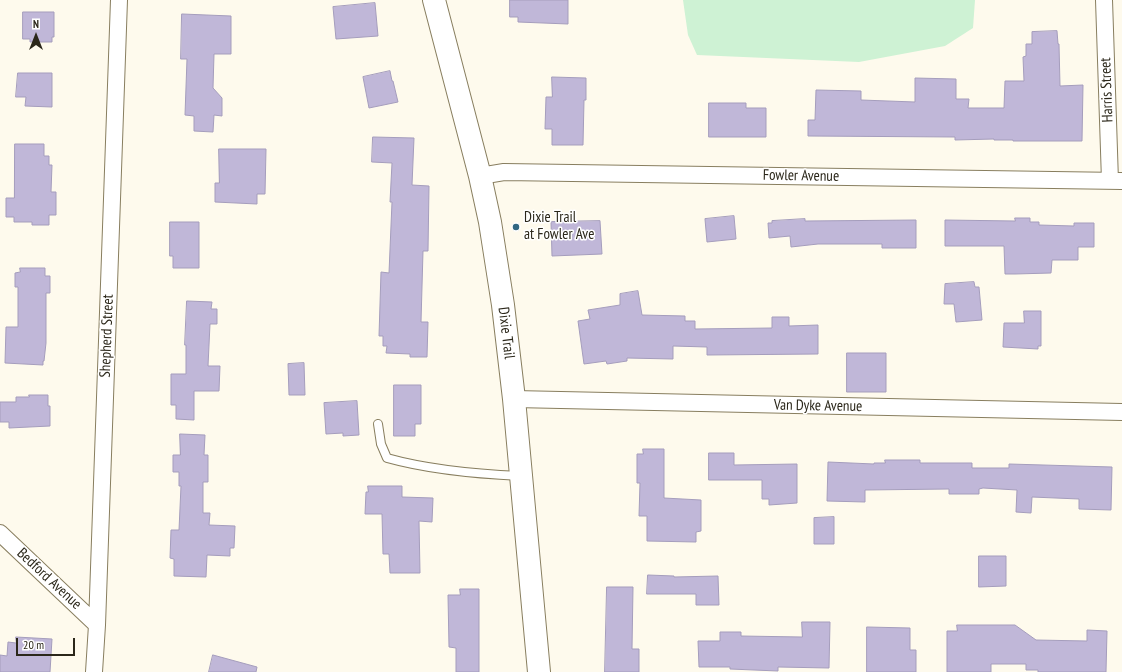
<!DOCTYPE html>
<html>
<head>
<meta charset="utf-8">
<style>
	body { margin:0 }
	#map { position:relative; width:1122px; height:672px; overflow:hidden; background:#fefaed; font-family:"PT Sans Narrow",sans-serif }
	canvas { display:block }
	.north { position:absolute; left:16px; top:16px; width:40px; height:40px; -webkit-text-stroke:3px #fff; paint-order:stroke; rotate:0deg; font-size:11px; font-weight:700; line-height:16px; text-align:center; color:#2b271a }
	.north::after { content:''; display:block; margin:auto; width:14px; height:18px; background:#2b271a; clip-path:polygon(50% 0,100% 100%,50% 72%,0 100%) }
	.scale { position:absolute; left:16px; top:638px; width:59px; height:18px; box-sizing:border-box; border:2px solid #2b271a; border-top:0; padding-left:5px; font-size:12px; line-height:14px; white-space:nowrap; color:#2b271a; -webkit-text-stroke:3px #fff; paint-order:stroke }
</style>
</head>
<body>
<div id="map">
<canvas width="1122" height="672"></canvas>
<div class="north">N</div>
<div class="scale">20 m</div>
</div>
<script>
const g = document.querySelector('canvas').getContext('2d');
g.lineJoin = 'round';
function paint(path, color) { g.fillStyle = color; g.fill(path, 'evenodd'); }
function trace(path, color, width, dash) { g.strokeStyle = color; g.lineWidth = width; g.lineCap = dash ? 'butt' : 'round'; g.setLineDash(dash || []); g.stroke(path); }
function label(font, color, halo, rows, align = 'center') {
  g.font = font + ' "PT Sans Narrow",sans-serif'; g.lineWidth = 3; g.setLineDash([]); g.textBaseline = 'middle'; g.strokeStyle = halo; g.fillStyle = color; for (const [text, x, y, turn = 0] of rows) {
    g.save(); g.translate(x, y); g.rotate((+turn || 0) * Math.PI / 180); g.textAlign = isNaN(turn) ? turn : align; if (halo) g.strokeText(text, 0, 0); g.fillText(text, 0, 0); g.restore();
  }
}
const green = new Path2D(`
	M683 0H975L973 28 945 46 859 62 697 55 688 35Z`);
const building = new Path2D(`
	M510 0H568V24L518 22V17H510Z
	M375 3 378 36 336 39 333 7Z
	M23 12H54V37H52V42H30V39H23Z
	M182 14 231 16V54H214L213 88 222 98V116L214 115 213 132 194 131V116L185 115 187 59H181Z
	M1057 31 1058 44H1059L1060 86 1083 85 1082 141H1013V140H994V139L955 140V137L808 136V120H815L816 90 861 91V100L915 102V78L956 79V99H969L968 108H1004L1005 81H1024L1023 57 1026 56V44H1032V32Z
	M390 71 392 81H393L398 102 369 108 363 77Z
	M18 73H52V107L25 106 26 97H16Z
	M552 77 586 78V100H584L583 145H552V129H545L546 97H552Z
	M709 103H746V108H766V137H709Z
	M373 137 414 138 412 185 429 186 428 251H423L421 322H428L427 357H410V354L386 353 387 346H383V336H379L381 272 389 273 392 202H390L392 163 372 162Z
	M15 144H44V156H49V165H52L51 192H56V215H49V225H32V222H14V217H6V198H14Z
	M219 149H266L265 194H257V204L215 202V183H219Z
	M734 216 736 239 707 242 705 219Z
	M1015 218H1030V222H1039V225L1074 226V223H1094V247H1078V260H1052L1051 273 1015 274H1005L1004 246H945V220L1015 221Z
	M805 219V221L916 220V248H882V244H818L791 247 790 236 769 238 768 223H772V221Z
	M600 221 602 254 552 256 551 222Z
	M170 222H199V268H173V256H170Z
	M20 268H45V276H50V293H46V343L44 361H43V365L5 363 6 327H18V287H15V273L20 272Z
	M974 282 975 287H979L982 320 956 322 954 304H944L945 284Z
	M638 291 642 315 685 316V321H695V329L772 328V317H789V326L818 325V354L707 355V347L673 346V359L627 358V361L607 364 606 361 584 364 578 321 590 319 588 310 620 305V294Z
	M187 301 212 302 211 309H217V324H210L208 366H220L219 391H194V420L176 419V405H171V374H186V345H185Z
	M1024 311H1041V346H1038V349L1003 347 1004 323H1024Z
	M847 353H886V392H847Z
	M304 363 305 395H289L288 364Z
	M394 385H421V424H415V436H394Z
	M29 395H48V406H50V426L9 428V422H0V402H16V397H29Z
	M357 401 359 435 343 436V433L326 434 324 403Z
	M180 434 205 435 204 455H208V482H203V513H210L209 525 235 526 234 548H230V556L207 555 206 577 174 576V559L170 558 171 530H179L181 486H179V472H173V455H180Z
	M643 449H664V498L701 500V531L696 532V542L647 541V516H639L640 483H637V454H643Z
	M709 453H734V465L797 464V503L769 505V499H762V480H709Z
	M885 460H920V463H972V468H1009V464L1112 467 1111 510 1079 509V499L1032 497 1031 513 1016 512 1017 490 983 488 979 489V494H949V489L865 490V502L827 501 828 462 874 464V463H885Z
	M368 486H402V497L433 498 432 522 419 521 420 573H390L389 554H383L382 514H365L366 492H368Z
	M834 517V544H814V518Z
	M979 556H1006V586L979 587Z
	M648 575 674 576V577L718 576 719 605H696V594H647Z
	M607 587H633L632 649H639V672H605Z
	M460 589H479V672H456V648L449 647 448 595H460Z
	M802 622H830L829 668 778 667V671L730 669V667H699L698 641H720V632H741V636L802 637Z
	M957 625H1015L1036 640 1087 641V630L1107 631 1106 672H1038V670H1026V664H991V672H947V631H957Z
	M867 627 910 628V650H916V672H867Z
	M16 637 52 639 50 672H0V655L7 656 8 642 16 643Z
	M213 655 257 667 256 672H209Z`);
const lane = new Path2D(`
	M378 424 381 444 387 458C430 470 476 474 520 476`);
const street = new Path2D(`
	M1104 0 1110 181
	M480 176 504 172 1122 181
	M514 399 1122 412
	M0 533 97 625
	M94 672 97 625 119 0`);
const secondary = new Path2D(`
	M434 0 480 176 490 222 503 305 514 399 539 672`);
const markers = [
	[516,227,4,"#316782"]
];
const streetNames = [
	["Harris Street",1107,90,-92],
	["Fowler Avenue",801,176,1],
	["Dixie Trail",506,333,83],
	["Shepherd Street",107,336,-88],
	["Van Dyke Avenue",818,406,1],
	["Bedford Avenue",49,579,43]
];
const poiNames = [
	["Dixie Trail",524,218],
	["at Fowler Ave",524,235]
];
paint(green, '#cef2d4');
paint(building, '#c0b7d8');
trace(building, '#a59dbc', 1);
trace(lane, '#887e5f', 10);
trace(street, '#887e5f', 18);
trace(secondary, '#887e5f', 24);
trace(lane, '#fff', 8);
trace(street, '#fff', 16);
trace(secondary, '#fff', 22);
for (const [x, y, r, color] of markers) { const dot = new Path2D(); dot.arc(x, y, r, 0, 2 * Math.PI); g.fillStyle = color; g.fill(dot); trace(dot, '#fff', 1.5); }
label('15px', '#2b271a', '#fff', streetNames);
label('15px', '#2b271a', '#fff', poiNames, 'left');
</script>
</body>
</html>
